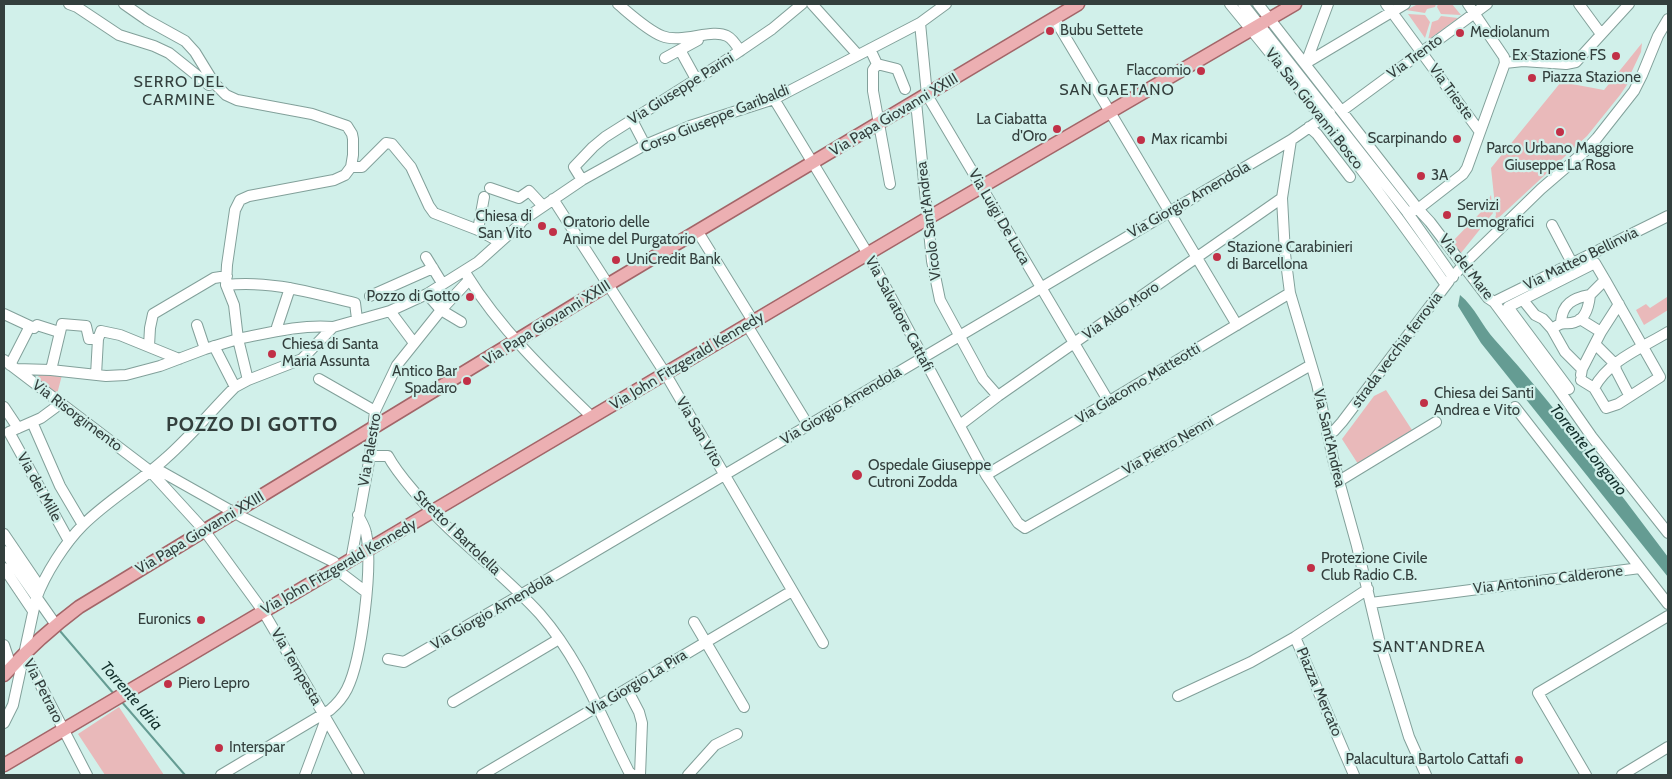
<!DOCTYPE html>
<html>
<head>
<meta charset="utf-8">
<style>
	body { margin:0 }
	#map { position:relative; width:1672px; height:779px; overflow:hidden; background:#d1f0ea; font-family:Cabin,sans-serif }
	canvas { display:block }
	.frame { position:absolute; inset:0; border:5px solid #333f3d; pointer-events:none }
</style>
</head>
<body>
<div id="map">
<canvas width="1672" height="779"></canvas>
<div class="frame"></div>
</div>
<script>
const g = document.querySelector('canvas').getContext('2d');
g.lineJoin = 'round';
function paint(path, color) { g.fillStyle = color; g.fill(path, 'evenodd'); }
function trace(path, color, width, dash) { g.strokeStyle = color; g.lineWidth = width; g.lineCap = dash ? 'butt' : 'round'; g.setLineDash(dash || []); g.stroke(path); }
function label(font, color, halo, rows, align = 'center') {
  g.font = font + ' Cabin,sans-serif'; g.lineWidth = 4.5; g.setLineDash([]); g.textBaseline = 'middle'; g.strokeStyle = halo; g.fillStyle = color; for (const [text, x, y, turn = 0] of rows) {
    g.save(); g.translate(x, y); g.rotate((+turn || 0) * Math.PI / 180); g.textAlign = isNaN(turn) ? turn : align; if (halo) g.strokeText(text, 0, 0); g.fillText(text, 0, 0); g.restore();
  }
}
const green = new Path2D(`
	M1418 4H1436L1435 7 1427 9 1425 13 1406 10Z
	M1438 4H1452L1461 15 1441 14 1437 7Z
	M1408 14 1425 15 1430 22 1425 38Z
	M1441 16 1458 18 1428 40 1432 22 1438 20Z
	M1642 43 1641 52 1631 73 1633 76 1620 95 1587 136 1493 223 1496 215 1491 168 1561 82 1604 90Z
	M1491 195 1493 213 1461 253 1452 242 1482 211Z
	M1667 297 1668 310 1644 325 1636 310 1646 304 1650 308Z
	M41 374 62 375 56 398 37 380 38 376Z
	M1386 390 1412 430 1358 464 1342 439 1374 396Z
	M119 707 164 775H105L78 734Z`);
const water = new Path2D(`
	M1460 295C1475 307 1482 326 1495 340 1557 408 1612 483 1668 557V577L1481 343 1458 306Z`);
const stream = new Path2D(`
	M60 631 114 694
	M121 701 185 775`);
const minor = new Path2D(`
	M69 4 77 7 119 35 154 46 169 53 209 85 214 83
	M618 4C630 14 647 30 662 36 682 44 712 28 727 36 733 39 737 46 740 51
	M812 4 858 55
	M1230 4C1305 95 1378 188 1446 285
	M1243 4 1407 212 1453 277
	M1258 4 1418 209 1430 222 1488 298 1494 302 1557 387 1592 437 1668 533
	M1386 4 1480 132
	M1579 4 1601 34
	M1054 18 1237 325
	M920 23 927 95 1109 402
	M870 49 877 64 873 70V91L890 184
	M680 50 696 79
	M665 58 698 40
	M1306 63 1405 4
	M1306 63 1328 4
	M1505 63 1523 61 1566 64 1576 62 1629 4
	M877 64 897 69 905 89
	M774 99 868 254 986 475 1018 523 1025 528 1311 365
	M916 102 932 261 940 300 983 379 998 396
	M1343 110 1487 4
	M632 120 645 145
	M1309 127 1317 134 1350 177
	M1291 140 1282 198 1285 254 1290 293 1317 384 1334 463 1357 546 1379 639 1409 737 1426 775
	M351 167H362L386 143 392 144 411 167 429 206 434 213 478 230 500 242
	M582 180 574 167 593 147 605 137 722 63 772 29 802 4
	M490 188 519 198 529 191 543 206
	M553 199 665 373 823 643
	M1413 210 1418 209 1463 174 1467 168 1505 63 1504 57 1468 4
	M1552 225 1572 263
	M478 230 484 197
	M698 232 753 321
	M426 257 442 283
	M1467 261 1541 189 1584 152 1597 138 1634 91 1642 75 1658 36 1668 19
	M466 274C500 329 546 373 592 417
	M226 285C270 280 312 293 355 303L357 319
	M427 294 441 310 461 322
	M370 296 433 268
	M1523 300 1535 315 1543 319 1552 329
	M1494 302 1668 216
	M390 311 414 343
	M4 314 34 328 37 325 59 332
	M1580 319 1601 332
	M1561 322C1562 304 1573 298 1590 295
	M197 325 205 349
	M747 325 808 425
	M278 331 277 327 290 288
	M98 339 101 331 120 335 179 359
	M1596 345 1615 364 1616 370 1629 395
	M149 346 150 328 153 314 214 278 227 276
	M214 346 235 387
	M4 360 150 471 204 530 263 611 359 775
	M10 365 30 326
	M16 369 51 370 106 376 126 375 160 366 205 349 238 339 234 305 226 285 227 265 235 210 240 200 249 196 334 180 345 175 351 167 353 155V139L352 134 347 126 312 114 237 100 226 95 214 83 195 52 185 41 147 20 124 4
	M51 370 62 324 86 326 89 339H98L96 375
	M1581 375 1582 369 1601 332 1619 304
	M319 379 375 411
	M248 380 238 339C268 333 302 324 333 327L390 311 427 294 478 262 518 226 523 220 582 180 645 145 690 126 774 99 920 23 946 4
	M1581 380 1594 388 1606 408 1618 404 1660 377 1605 280 1590 295C1589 305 1586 319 1575 322 1564 326 1566 319 1552 329L1565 352 1582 369
	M1594 388C1609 360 1642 348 1668 332
	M1569 389 1508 307 1595 263 1605 280
	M60 404 41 418 9 432 69 541
	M4 407 18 428
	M1515 407 1668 604
	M32 422 60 486 83 525
	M960 425 998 396 1282 198
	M1327 433 1334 431 1342 422 1449 281
	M370 456H388C396 471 407 483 417 495 454 539 502 572 540 614 581 661 601 717 629 772L633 775
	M155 468 242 517 334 562 341 573 366 592
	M986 475 1290 293
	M1339 481 1436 422
	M4 534 40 587
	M4 551 56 625
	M351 560 370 456 375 411 397 365 441 310 469 280
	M4 568 33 611
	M1371 603 1640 568
	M694 622 744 707
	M1295 637 1354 775
	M4 645 8 657 4 664
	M24 653 87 775
	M388 659 404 662 562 571 1291 140 1330 113
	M627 689 639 712 642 723 640 775
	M1178 696 1251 662 1295 637 1368 589
	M453 702 559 639
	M4 723 13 705 36 599C45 574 65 543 83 525 108 500 140 482 166 458 191 436 212 410 235 387L248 380 302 359 333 327
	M221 775 330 710C337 704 343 697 347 689 362 659 373 565 366 533 365 527 361 521 358 515
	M305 775 326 719
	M482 775 792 591
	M688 775 715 745 737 734
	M1586 775 1538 693 1668 616
	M1622 775 1668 747`);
const major = new Path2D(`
	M4 675C27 650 51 628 79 607L609 284 1078 4
	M4 765 928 218 1295 4`);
const minorBridge = new Path2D(`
	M1457 272 1467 261`);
const markers = [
	[1050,31,5,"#c13047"],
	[1460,33,5,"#c13047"],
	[1616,56,5,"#c13047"],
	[1201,71,5,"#c13047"],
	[1532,78,5,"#c13047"],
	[1057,129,5,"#c13047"],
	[1560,132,5,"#c13047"],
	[1457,139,5,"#c13047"],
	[1141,140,5,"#c13047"],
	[1421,176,5,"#c13047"],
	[1447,215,5,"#c13047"],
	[542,226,5,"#c13047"],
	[553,232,5,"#c13047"],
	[1217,257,5,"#c13047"],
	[616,260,5,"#c13047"],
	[470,297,5,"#c13047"],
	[272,354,5,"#c13047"],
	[467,381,5,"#c13047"],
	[1424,403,5,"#c13047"],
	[857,475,6,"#c13047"],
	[1311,568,5,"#c13047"],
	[201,620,5,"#c13047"],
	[168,684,5,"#c13047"],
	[219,748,5,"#c13047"],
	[1519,760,5,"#c13047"]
];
const poiNames = [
	["Bubu Settete",1060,31],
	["Mediolanum",1470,33],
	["Ex Stazione FS",1606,56,"right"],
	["Flaccomio",1191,71,"right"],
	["Piazza Stazione",1542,78],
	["La Ciabatta",1047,120,"right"],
	["d'Oro",1047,137,"right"],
	["Scarpinando",1447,139,"right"],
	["Max ricambi",1151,140],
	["Parco Urbano Maggiore",1560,149,"center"],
	["Giuseppe La Rosa",1560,166,"center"],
	["3A",1431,176],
	["Servizi",1457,206],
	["Demografici",1457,223],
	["Chiesa di",532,217,"right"],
	["San Vito",532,234,"right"],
	["Oratorio delle",563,223],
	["Anime del Purgatorio",563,240],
	["Stazione Carabinieri",1227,248],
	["di Barcellona",1227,265],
	["UniCredit Bank",626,260],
	["Pozzo di Gotto",460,297,"right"],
	["Chiesa di Santa",282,345],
	["Maria Assunta",282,362],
	["Antico Bar",457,372,"right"],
	["Spadaro",457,389,"right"],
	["Chiesa dei Santi",1434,394],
	["Andrea e Vito",1434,411],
	["Ospedale Giuseppe",868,466],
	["Cutroni Zodda",868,483],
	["Protezione Civile",1321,559],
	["Club Radio C.B.",1321,576],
	["Euronics",191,620,"right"],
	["Piero Lepro",178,684],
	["Interspar",229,748],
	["Palacultura Bartolo Cattafi",1509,760,"right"]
];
const streetNames = [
	["Via Trento",1415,57,-36],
	["Via Giuseppe Parini",681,89,-32],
	["Via Trieste",1451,92,54],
	["Via San Giovanni Bosco",1314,109,52],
	["Via Papa Giovanni XXIII",894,115,-31],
	["Corso Giuseppe Garibaldi",715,119,-22],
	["Via Giorgio Amendola",1189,200,-30],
	["Via Luigi De Luca",999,217,60],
	["Vicolo Sant'Andrea",929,221,-97],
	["Via Matteo Bellinvia",1581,259,-26],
	["Via del Mare",1466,267,52],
	["Via Aldo Moro",1121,311,-35],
	["Via Salvatore Cattafi",899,314,62],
	["Via Papa Giovanni XXIII",547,323,-32],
	["strada vecchia ferrovia",1397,350,-53],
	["Via John Fitzgerald Kennedy",687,361,-31],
	["Via Giacomo Matteotti",1138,384,-31],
	["Via Giorgio Amendola",841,406,-31],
	["Via Risorgimento",77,416,37],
	["Via San Vito",699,432,60],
	["Via Sant'Andrea",1329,438,77],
	["Via Pietro Nenni",1168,446,-30],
	["Via Palestro",370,450,-80],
	["Via dei Mille",39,487,61],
	["Via Papa Giovanni XXIII",200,533,-31],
	["Stretto I Bartolella",457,533,44],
	["Via John Fitzgerald Kennedy",339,567,-30],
	["Via Antonino Calderone",1548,580,-7],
	["Via Giorgio Amendola",492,612,-30],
	["Via Tempesta",296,667,60],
	["Via Giorgio La Pira",637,683,-31],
	["Via Petraro",43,691,63],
	["Piazza Mercato",1319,692,67]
];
const neighbourhoodNames = [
	["SERRO DEL",179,82],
	["CARMINE",179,100],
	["SAN GAETANO",1117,90],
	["SANT'ANDREA",1429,647]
];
const waterNames = [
	["Torrente Longano",1588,450,51],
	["Torrente Idria",131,696,49]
];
const districtNames = [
	["POZZO DI GOTTO",252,425]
];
paint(green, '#e9b9ba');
paint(water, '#659c93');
trace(stream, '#659c93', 2);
trace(minor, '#82a09a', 12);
trace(major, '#a36568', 15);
trace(minor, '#fff', 10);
trace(major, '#ecafb2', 12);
trace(minorBridge, '#82a09a', 12, []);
trace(minorBridge, '#fff', 10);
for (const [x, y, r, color] of markers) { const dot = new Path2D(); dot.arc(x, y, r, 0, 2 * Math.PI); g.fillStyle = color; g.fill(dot); trace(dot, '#d1f0ea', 2); }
label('15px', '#333f3d', '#d1f0ea', poiNames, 'left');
label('15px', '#333f3d', '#d1f0ea', streetNames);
g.letterSpacing = '1px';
label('16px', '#333f3d', '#d1f0ea', neighbourhoodNames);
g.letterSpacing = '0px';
label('italic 16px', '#13302c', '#d1f0ea', waterNames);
g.letterSpacing = '1px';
label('bold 20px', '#333f3d', '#d1f0ea', districtNames);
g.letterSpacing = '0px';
</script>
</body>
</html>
